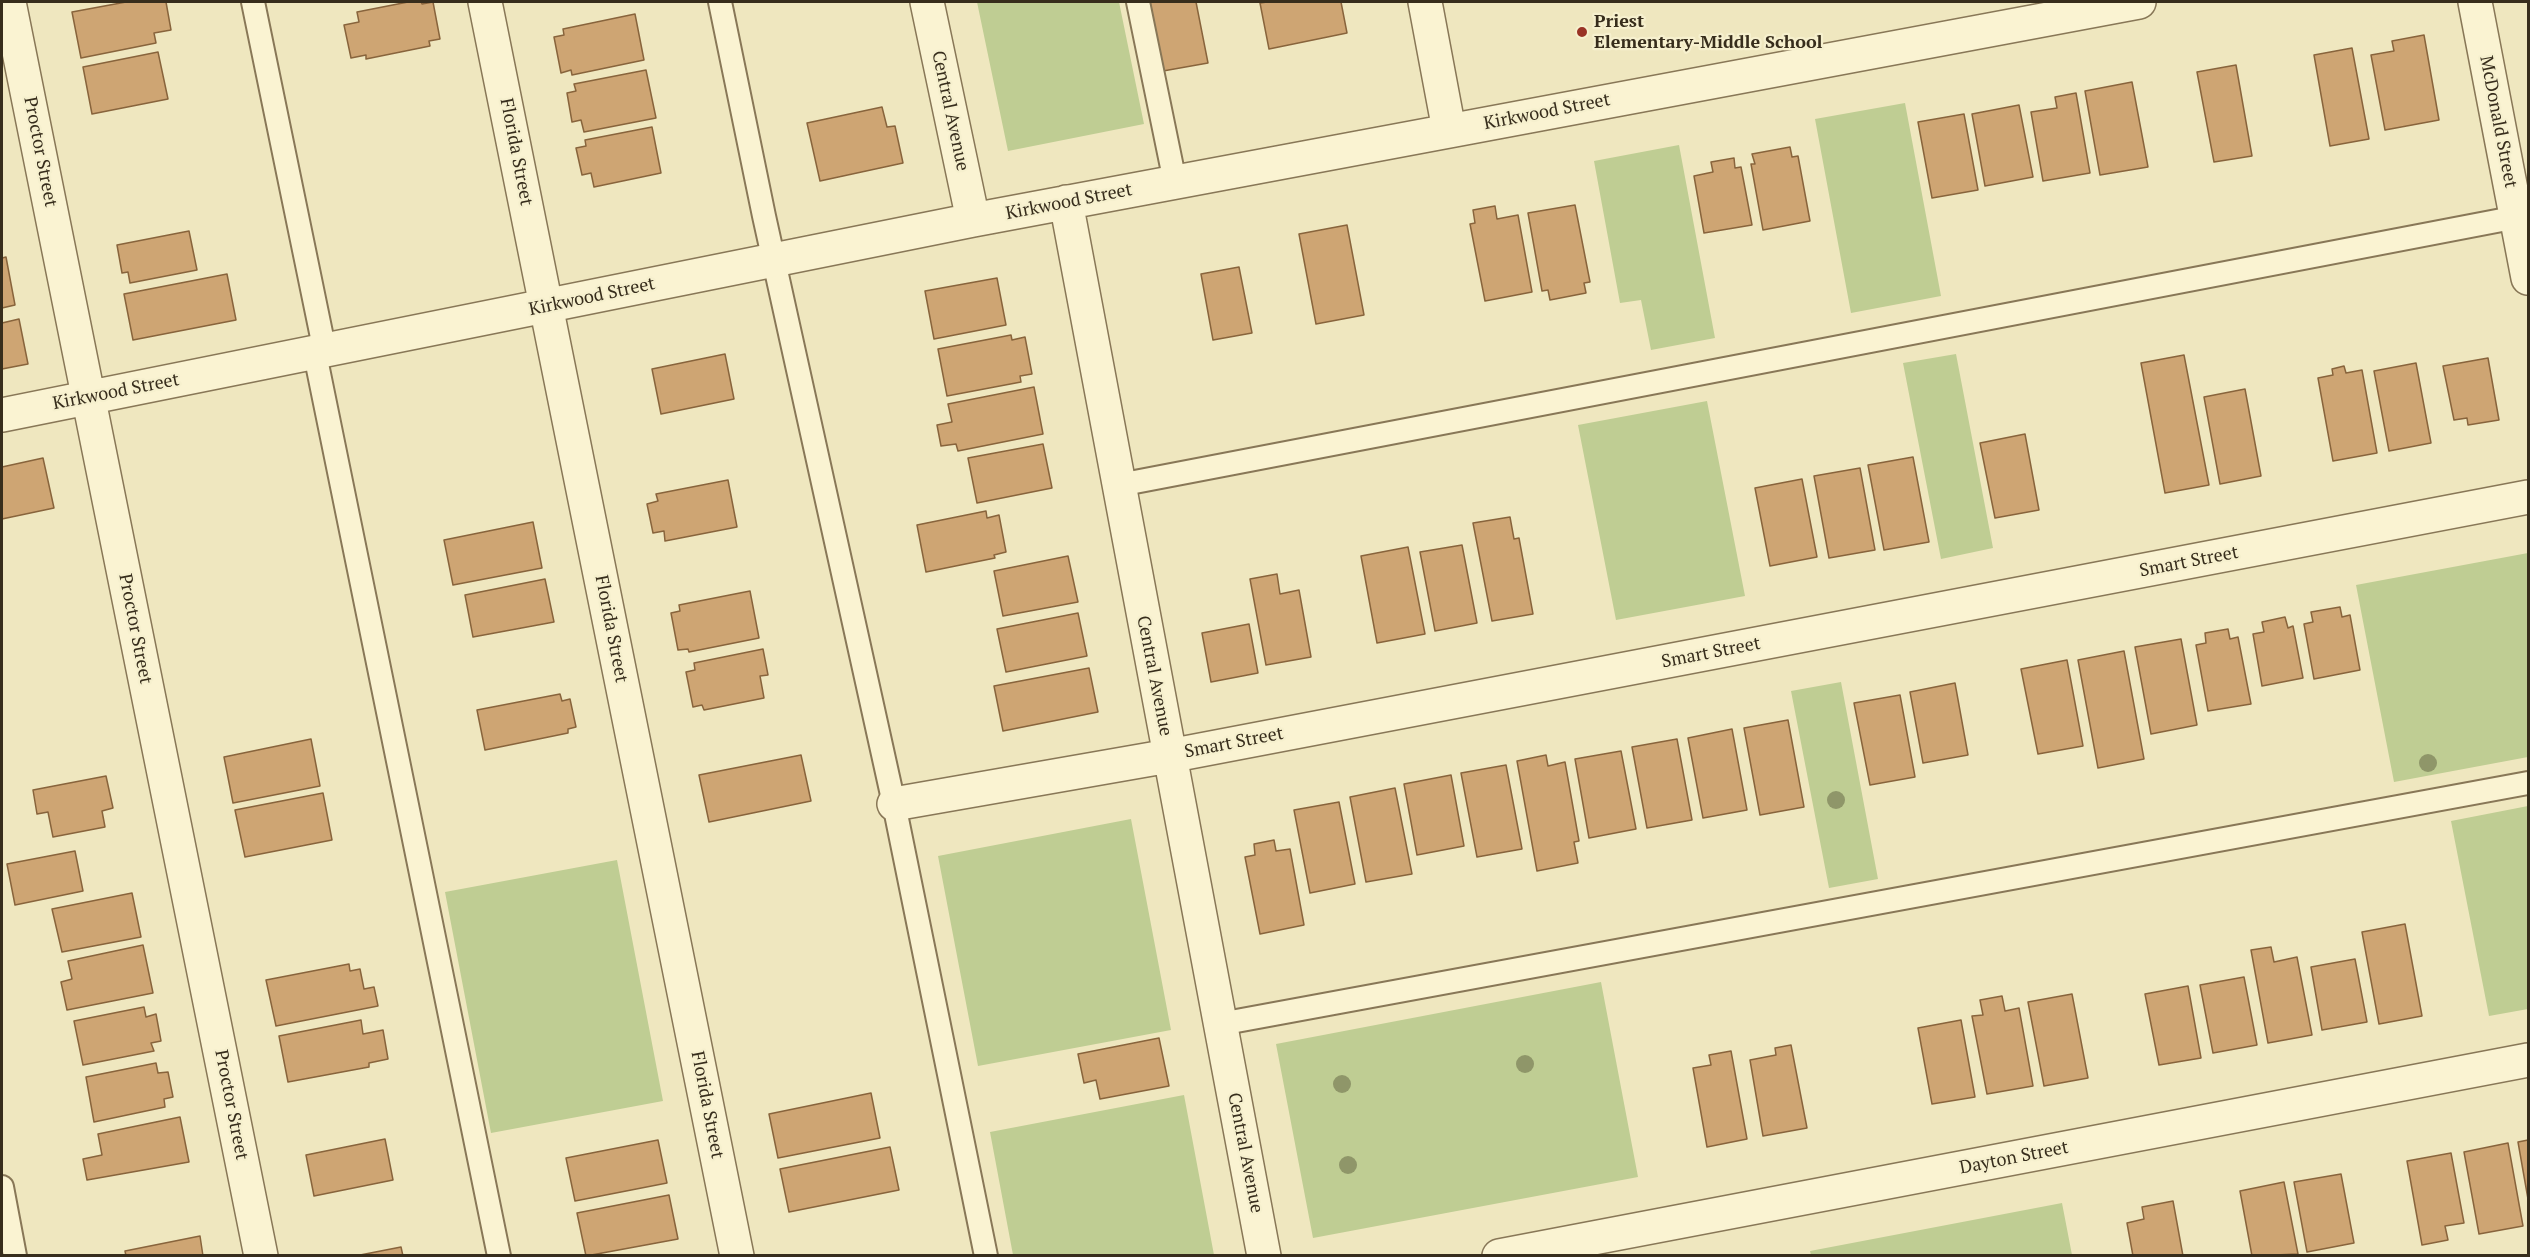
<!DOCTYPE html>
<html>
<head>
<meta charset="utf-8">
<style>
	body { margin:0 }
	#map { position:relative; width:2530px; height:1257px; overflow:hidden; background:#efe7bf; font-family:"PT Serif",serif }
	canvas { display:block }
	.frame { position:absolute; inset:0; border:3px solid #372d1c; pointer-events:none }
</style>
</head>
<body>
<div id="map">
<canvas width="2530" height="1257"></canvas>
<div class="frame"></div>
</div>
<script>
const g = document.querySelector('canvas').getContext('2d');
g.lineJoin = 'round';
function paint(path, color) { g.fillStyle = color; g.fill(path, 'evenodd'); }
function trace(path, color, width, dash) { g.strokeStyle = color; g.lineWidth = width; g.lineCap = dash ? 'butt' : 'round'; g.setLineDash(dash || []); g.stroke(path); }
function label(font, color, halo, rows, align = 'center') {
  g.font = font + ' "PT Serif",serif'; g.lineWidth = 4.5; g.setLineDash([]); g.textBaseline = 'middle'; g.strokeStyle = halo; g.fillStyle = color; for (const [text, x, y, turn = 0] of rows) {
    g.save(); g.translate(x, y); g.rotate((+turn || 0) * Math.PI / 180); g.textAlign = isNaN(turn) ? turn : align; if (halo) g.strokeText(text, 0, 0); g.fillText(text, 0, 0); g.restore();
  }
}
const green = new Path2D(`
	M977 2H1119L1144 124 1008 151Z
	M1905 103 1941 296 1851 313 1815 119Z
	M1679 145 1715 338 1651 350 1641 300 1620 303 1594 161Z
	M1956 354 1993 548 1941 559 1903 363Z
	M1707 401 1745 596 1616 620 1578 425Z
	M2528 553V757L2394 782 2356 585Z
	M1841 682 1878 879 1829 888 1791 691Z
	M2528 806V1009L2489 1016 2451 821Z
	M1131 819 1171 1030 978 1066 938 856Z
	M617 860 663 1101 491 1133 445 892Z
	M1601 982 1638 1177 1313 1238 1276 1044Z
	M1184 1095 1214 1255H1013L990 1132Z
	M2062 1203 2072 1255H1811L1810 1251Z`);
const building = new Path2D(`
	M126 2H166L171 30 154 33 156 43 81 58 72 12Z
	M408 2H421L422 4 433 2 440 39 429 41 430 46 366 59V55L351 58 344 25 359 22 357 12Z
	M1150 2H1196L1208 63 1163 71Z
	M1267 2H1341L1347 33 1269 49 1260 3Z
	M635 14 644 60 572 75 571 70 561 73 554 37 564 35 563 29Z
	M2424 35 2439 120 2385 130 2371 55 2394 51 2392 41Z
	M2352 48 2369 139 2330 146 2314 55Z
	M158 52 168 99 92 114 83 67Z
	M2236 65 2252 156 2214 162 2197 72Z
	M646 70 656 118 584 132 581 120 572 122 567 93 576 91 574 84Z
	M2132 82 2148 167 2100 175 2085 91Z
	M2076 93 2090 173 2043 181 2031 112 2057 108 2055 97Z
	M2019 105 2033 177 1985 186 1972 114Z
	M882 107 887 127 895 126 903 163 820 181 807 123Z
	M1964 114 1978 190 1932 198 1918 122Z
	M652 127 661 173 594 187 591 173 582 175 576 148 586 146 585 140Z
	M1790 147 1792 157 1798 156 1810 221 1763 230 1751 164H1755L1752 154Z
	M1734 158 1735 168 1741 167 1752 225 1704 233 1694 176 1713 172 1711 162Z
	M1575 205 1590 282 1584 283 1586 293 1550 300 1548 290 1542 291 1528 213Z
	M1495 206 1497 219 1518 215 1532 292 1485 301 1470 224 1475 223 1473 210Z
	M1347 225 1364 315 1316 324 1299 234Z
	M189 231 197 270 130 283 128 272 122 273 117 245Z
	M6 257 15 305 2 308V258Z
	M1239 267 1252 333 1213 340 1201 274Z
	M227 274 236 320 133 340 124 294Z
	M997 278 1006 325 934 339 925 291Z
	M19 319 28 364 2 369V323Z
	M1011 335 1012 340 1025 337 1032 374 1020 376 1021 382 947 396 938 349Z
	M725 354 734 399 661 414 652 369Z
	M2184 355 2209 485 2165 493 2141 363Z
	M2488 358 2499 420 2468 425 2467 418 2454 420 2443 366Z
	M2416 363 2431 443 2389 451 2374 371Z
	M2344 366 2346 373 2362 370 2377 453 2333 461 2318 378 2333 375 2332 369Z
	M1034 387 1043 434 958 451 956 444 941 446 937 425 952 422 948 404Z
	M2245 389 2261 476 2220 484 2204 397Z
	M2025 434 2039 510 1995 518 1980 443Z
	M1043 444 1052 488 977 503 968 458Z
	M1913 457 1929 542 1884 550 1868 465Z
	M43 458 54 508 2 519V467Z
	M1860 468 1875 550 1829 558 1814 476Z
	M1802 479 1817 557 1770 566 1755 488Z
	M728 480 737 527 665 541 664 531 653 533 647 504 658 501 656 494Z
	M986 511 987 518 999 515 1006 552 994 555 995 558 926 572 917 525Z
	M1510 517 1514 539 1519 538 1533 614 1492 621 1473 523Z
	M533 522 542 568 453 585 444 540Z
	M1462 545 1477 623 1435 631 1420 552Z
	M1408 547 1425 634 1377 643 1361 556Z
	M1068 556 1078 602 1003 616 994 571Z
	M1277 574 1280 594 1299 590 1311 657 1266 665 1250 579Z
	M545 579 554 622 473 637 465 595Z
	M750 591 759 638 689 652 688 649 678 650 671 613 680 611 679 605Z
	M2340 607 2342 617 2350 615 2360 670 2314 679 2304 624 2313 622 2311 612Z
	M1078 613 1087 656 1006 672 997 629Z
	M2285 617 2288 628 2293 626 2303 678 2262 686 2253 634 2264 632 2262 622Z
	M1249 624 1258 673 1211 682 1202 633Z
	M2228 629 2230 639 2238 637 2251 704 2208 711 2196 645 2206 643 2205 633Z
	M2181 639 2197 725 2151 734 2135 647Z
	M763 649 768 675 760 676 764 698 704 710 702 705 693 707 686 672 695 670 694 663Z
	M2124 651 2144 759 2098 768 2078 660Z
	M2067 660 2083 746 2038 754 2021 669Z
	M1089 668 1098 712 1003 731 994 686Z
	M1955 683 1968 755 1923 763 1910 692Z
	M560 694 562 701 570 699 576 727 568 729V733L485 750 477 710Z
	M1900 695 1915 777 1870 785 1854 703Z
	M1788 720 1804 807 1760 815 1744 728Z
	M1732 729 1747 810 1703 818 1688 738Z
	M311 739 320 786 233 803 224 757Z
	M1677 739 1692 820 1647 828 1632 747Z
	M1621 751 1636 829 1589 838 1575 759Z
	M801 755 811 801 709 822 699 775Z
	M1546 755 1548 766 1565 762 1579 841 1574 842 1578 863 1537 871 1517 761Z
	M1506 765 1522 849 1477 857 1461 773Z
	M1451 775 1464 846 1417 855 1404 784Z
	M106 776 113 808 102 811 105 827 53 837 48 812 37 814 33 790Z
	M1395 788 1412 874 1366 882 1350 797Z
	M323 793 332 840 245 857 235 810Z
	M1339 802 1355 884 1310 893 1294 810Z
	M1274 840 1276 851 1290 849 1304 925 1260 934 1245 857 1255 855 1254 844Z
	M75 851 83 891 15 905 7 864Z
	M132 893 141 937 62 952 52 909Z
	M2405 924 2422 1016 2379 1024 2362 932Z
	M143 945 153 993 67 1010 61 982 72 979 68 961Z
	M2271 947 2274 962 2297 957 2312 1035 2268 1043 2251 950Z
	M2355 959 2367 1022 2322 1030 2311 967Z
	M349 964 350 971 360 969 364 989 374 987 378 1006 276 1026 266 980Z
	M2244 977 2257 1045 2213 1053 2200 985Z
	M2188 986 2201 1058 2159 1065 2145 994Z
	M2072 994 2088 1078 2044 1086 2028 1002Z
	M2002 996 2005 1011 2019 1008 2033 1086 1987 1094 1972 1016 1983 1015 1980 1000Z
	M144 1007 146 1017 156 1014 161 1041 151 1043 154 1051 83 1065 74 1021Z
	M361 1020 363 1034 383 1030 388 1059 369 1063V1067L288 1082 279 1036Z
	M1961 1020 1975 1097 1932 1104 1918 1028Z
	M1159 1038 1169 1086 1100 1099 1096 1080 1084 1083 1078 1054Z
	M1791 1045 1807 1128 1763 1136 1750 1060 1776 1055 1775 1048Z
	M1731 1051 1747 1139 1707 1147 1693 1068 1711 1065 1709 1055Z
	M156 1063 158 1073 168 1072 173 1097 164 1099 165 1107 94 1122 86 1077Z
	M871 1093 880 1138 778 1158 769 1114Z
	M180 1117 189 1162 87 1180 83 1159 102 1155 98 1134Z
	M385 1139 393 1180 314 1196 306 1155Z
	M658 1140 667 1183 575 1201 566 1158Z
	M2528 1140V1199L2518 1142Z
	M2508 1143 2523 1226 2479 1234 2464 1152Z
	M890 1147 899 1190 789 1212 780 1169Z
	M2451 1153 2464 1223 2445 1226 2448 1240 2422 1245 2407 1161Z
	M2341 1174 2354 1243 2307 1252 2294 1182Z
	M2284 1182 2298 1254 2252 1256 2240 1191Z
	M669 1195 678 1239 586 1256 577 1213Z
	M2173 1201 2183 1256H2133L2127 1223 2144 1219 2142 1207Z
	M200 1236 203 1256H126L125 1251Z
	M401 1247 403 1256H355Z`);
const service = new Path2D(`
	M253 2 325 352
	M720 2 764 216 894 804 986 1256
	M1138 2 1175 182
	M315 354 499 1256
	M1119 485 2528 215
	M1220 1024 2528 783
	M2 1187 15 1256`);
const minor = new Path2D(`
	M9 2 261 1256
	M485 2 737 1256
	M927 2 973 220
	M1425 2 1449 130
	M2475 2 2528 278
	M1066 202 1264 1256
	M2 415 973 220 2139 2
	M894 804 1169 756 2528 497
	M1499 1256 2528 1060`);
const trees = [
	[2428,763],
	[1836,800],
	[1525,1064],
	[1342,1084],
	[1348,1165]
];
const markers = [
	[1582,32,6,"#993325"]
];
const poiNames = [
	["Priest",1594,22],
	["Elementary‑Middle School",1594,43]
];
const streetNames = [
	["Central Avenue",950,111,78],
	["Kirkwood Street",1547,112,-11],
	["McDonald Street",2498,122,79],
	["Proctor Street",40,152,79],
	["Florida Street",516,152,79],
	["Kirkwood Street",1069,202,-11],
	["Kirkwood Street",592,297,-12],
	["Kirkwood Street",116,392,-11],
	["Smart Street",2189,562,-11],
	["Proctor Street",135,629,79],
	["Florida Street",611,629,79],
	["Smart Street",1711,653,-11],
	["Central Avenue",1154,676,79],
	["Smart Street",1234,743,-11],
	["Proctor Street",231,1105,79],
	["Florida Street",707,1105,79],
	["Central Avenue",1245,1153,79],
	["Dayton Street",2014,1158,-11]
];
paint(green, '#bfcd93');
paint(building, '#cea573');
trace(building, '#88643c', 1.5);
trace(service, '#887757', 26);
trace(minor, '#887757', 36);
trace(service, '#faf3d2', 22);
trace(minor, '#faf3d2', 33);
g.fillStyle = '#8f9669';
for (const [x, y] of trees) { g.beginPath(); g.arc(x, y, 9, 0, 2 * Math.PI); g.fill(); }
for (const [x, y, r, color] of markers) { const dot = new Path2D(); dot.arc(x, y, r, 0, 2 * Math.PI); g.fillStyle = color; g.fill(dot); trace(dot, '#f6f0ce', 2); }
label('bold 18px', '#372d1c', '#f6f0ce', poiNames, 'left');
label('18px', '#372d1c', '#f6f0ce', streetNames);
</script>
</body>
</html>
